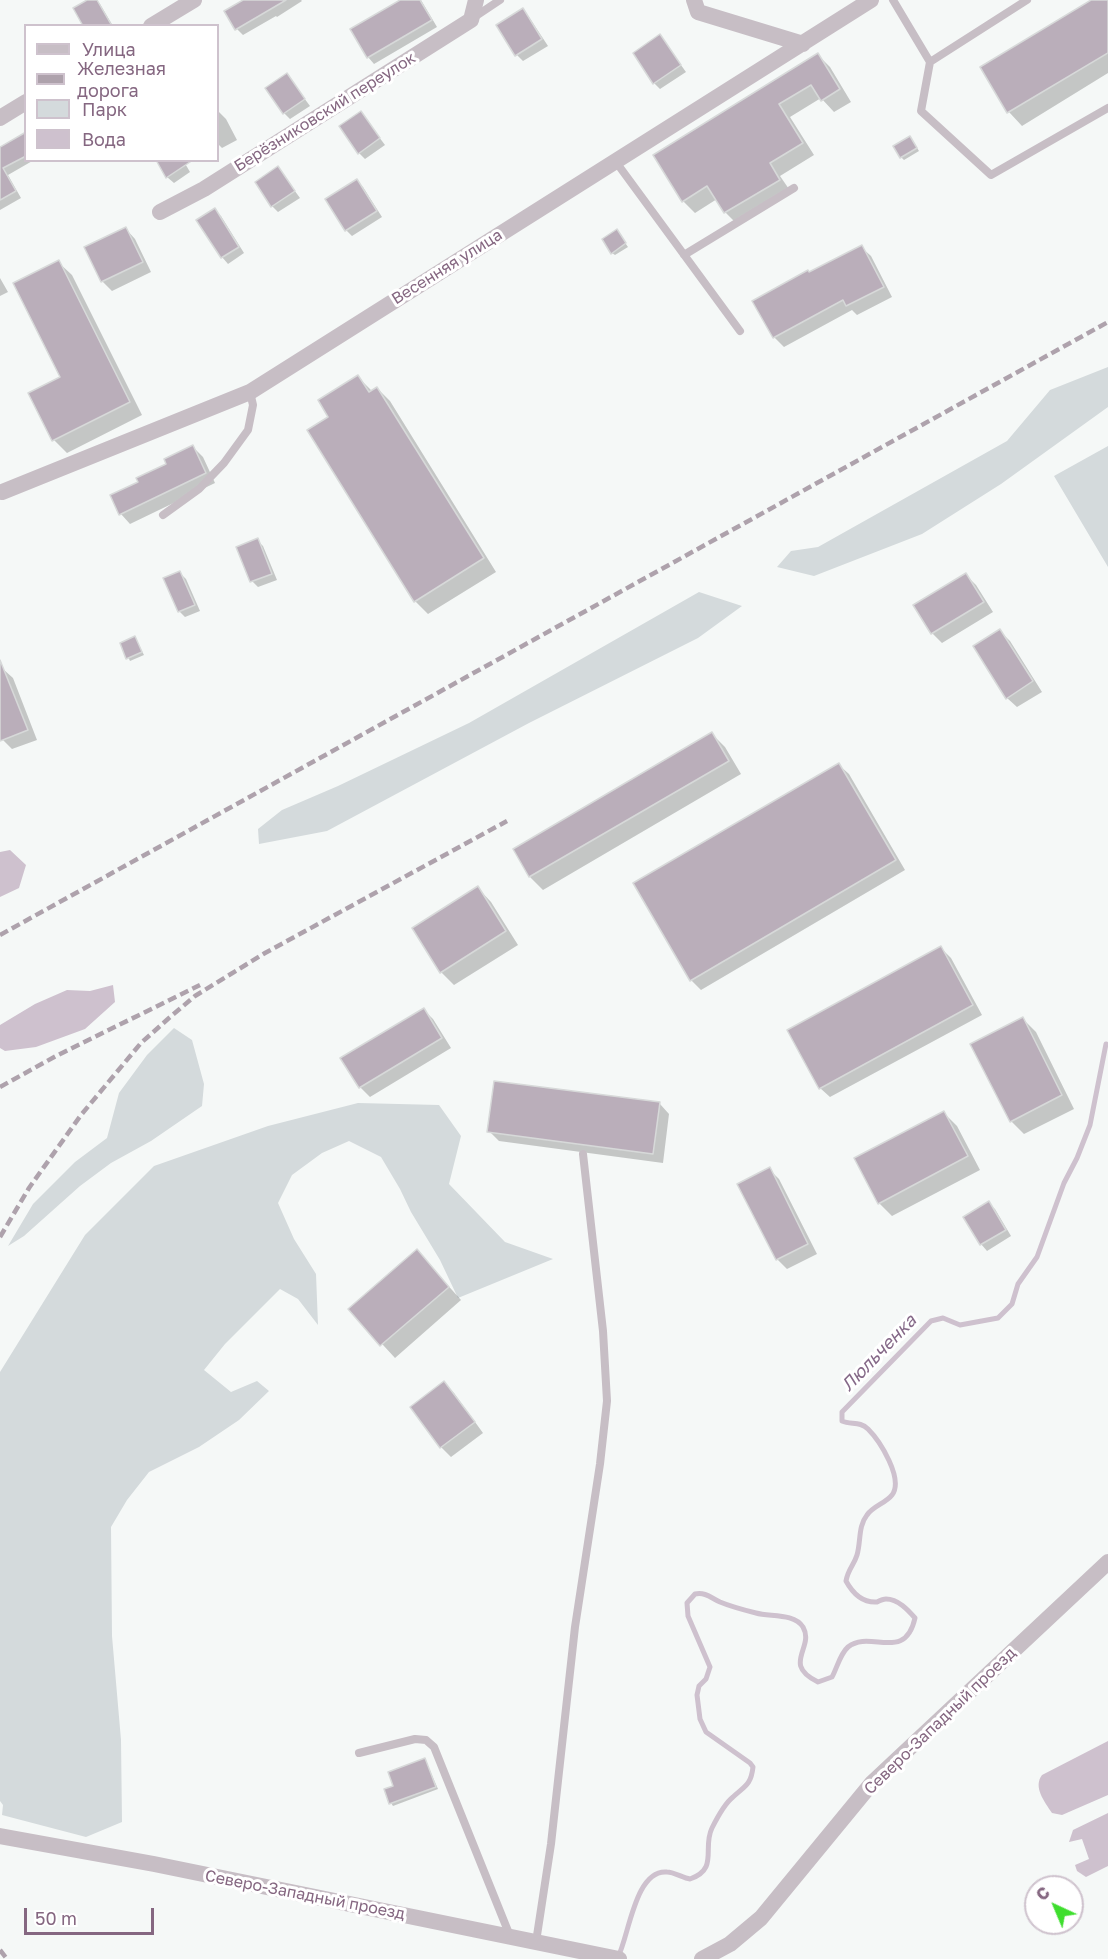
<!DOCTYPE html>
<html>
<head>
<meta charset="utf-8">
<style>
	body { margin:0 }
	#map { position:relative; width:1108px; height:1959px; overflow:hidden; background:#f5f8f7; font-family:"Golos Text",sans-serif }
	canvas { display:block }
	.legend { position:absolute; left:24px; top:24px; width:195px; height:138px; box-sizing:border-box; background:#fff; border:2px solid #cec2cd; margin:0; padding:8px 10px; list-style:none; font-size:18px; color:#856781 }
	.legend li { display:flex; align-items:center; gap:12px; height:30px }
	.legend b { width:30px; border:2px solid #cec2cd }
	.north { position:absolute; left:1024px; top:1875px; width:60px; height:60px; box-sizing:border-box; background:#fff; border:2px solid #cec2cd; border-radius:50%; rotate:316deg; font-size:16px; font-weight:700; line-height:24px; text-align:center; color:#856781 }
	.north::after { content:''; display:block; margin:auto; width:21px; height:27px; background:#3fde2e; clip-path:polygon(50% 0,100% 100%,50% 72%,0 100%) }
	.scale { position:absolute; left:24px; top:1908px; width:130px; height:27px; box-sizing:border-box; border:3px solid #856781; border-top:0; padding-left:8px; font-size:18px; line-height:21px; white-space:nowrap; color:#856781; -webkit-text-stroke:4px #fff; paint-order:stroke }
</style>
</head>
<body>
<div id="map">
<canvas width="1108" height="1959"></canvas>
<ul class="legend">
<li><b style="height:8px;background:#c7bec5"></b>Улица</li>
<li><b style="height:8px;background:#aea2ac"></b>Железная дорога</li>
<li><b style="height:16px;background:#d4dadc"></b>Парк</li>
<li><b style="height:16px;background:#cec1ce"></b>Вода</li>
</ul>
<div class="north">С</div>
<div class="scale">50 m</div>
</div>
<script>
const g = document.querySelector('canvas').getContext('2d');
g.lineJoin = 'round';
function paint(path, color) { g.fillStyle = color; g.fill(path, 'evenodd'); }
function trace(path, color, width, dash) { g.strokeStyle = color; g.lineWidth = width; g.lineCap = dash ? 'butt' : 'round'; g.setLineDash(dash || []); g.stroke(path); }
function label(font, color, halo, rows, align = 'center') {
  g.font = font + ' "Golos Text",sans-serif'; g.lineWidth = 6; g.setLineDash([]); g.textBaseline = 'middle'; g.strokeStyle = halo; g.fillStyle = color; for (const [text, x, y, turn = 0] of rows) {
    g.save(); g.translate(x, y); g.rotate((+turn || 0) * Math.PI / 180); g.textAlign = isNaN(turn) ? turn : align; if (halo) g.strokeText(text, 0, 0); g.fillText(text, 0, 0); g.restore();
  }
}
const green = new Path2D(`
	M1108 367V407L1001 484 922 534 814 576 777 567 791 551 818 547 1007 441 1050 390Z
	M1108 446V567L1054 476Z
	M699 592 742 606 698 638 529 723 327 831 259 844 258 829 282 810 338 786 469 723Z
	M174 1028 192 1040 204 1084 202 1106 151 1141 111 1163 80 1186 24 1236 8 1246 33 1204 75 1162 107 1138 119 1093 147 1055Z
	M358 1103 439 1105 461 1136 449 1184 505 1242 553 1259 458 1298 440 1260 411 1212 400 1189 381 1157 349 1141 322 1153 292 1175 278 1203 294 1239 316 1274 318 1325 298 1299 280 1289 225 1344 204 1370 231 1392 257 1381 269 1391 239 1420 199 1447 149 1472 127 1500 111 1527 112 1636 121 1740 122 1822 86 1837 2 1815 3 1805 0 1801V1372L85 1235 154 1166 268 1126Z`);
const water = new Path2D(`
	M10 850 26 865 19 888 0 897V852Z
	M113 985 115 1002 85 1029 36 1047 5 1051 0 1048V1025L35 1004 67 990 90 991Z
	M1108 1741V1795L1062 1815 1052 1813C1044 1801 1033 1787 1042 1775Z
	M1108 1813V1866L1086 1877 1077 1871 1075 1865 1089 1859 1082 1839 1069 1842 1073 1830Z`);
const shadow = new Path2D(`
	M90 0H96L100 4 113 26H85Z
	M256 0H301L302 1 277 17 276 16 243 35 237 29Z
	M400 0H421L437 27 374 64 368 57 352 30 396 4 395 3Z
	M1094 0H1108V73L1022 126 1009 112 982 68Z
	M523 10 529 17 548 46 523 61 517 55 498 26Z
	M660 36 686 72 660 89 654 83Z
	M818 55 830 67 851 102 834 112 821 98 790 117 814 155 780 176 791 192 737 224 726 213 717 199 695 213 683 201Z
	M287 75 310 106 290 119 284 113Z
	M219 112 226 119 237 140 222 148 218 144V113Z
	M361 113 385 145 365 159 359 153Z
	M26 140V160H34L8 175 21 198 0 210V149Z
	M913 141 919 151 904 160 901 157Z
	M183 160 190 172 174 183 167 177Z
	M278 168 300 198 278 212 272 206Z
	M356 181 363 187 382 217 352 236 346 230Z
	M214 210 221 216 244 253 228 264 222 257Z
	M126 229 135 239 151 272 112 291 102 281Z
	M619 234 628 247 615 255 612 253Z
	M861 247 871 256 892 297 857 315 852 310 784 347 774 337 809 274Z
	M58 262 72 275 142 415 67 453 54 440 62 377Z
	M0 278 8 292 0 296Z
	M358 377 372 391 377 388 390 401 496 572 428 614 415 601 309 430 330 418Z
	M193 447 203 457 215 483 130 524 121 514 140 483Z
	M257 540 263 546 277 580 258 587 252 581Z
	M180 573 186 579 200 611 185 617 179 611Z
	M966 575 976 585 993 612 942 643 932 633Z
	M1000 631 1010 641 1042 692 1017 707 1007 698Z
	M135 638 144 655 130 661 122 644Z
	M3 669 13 678 37 740 12 749 2 739 0 733V670Z
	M712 734 725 747 741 774 543 890 530 877 515 850Z
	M839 765 849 774 905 870 701 990 691 980Z
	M478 888 491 902 518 945 454 985 441 972Z
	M941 948 951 958 982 1015 830 1097 820 1088Z
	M423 1009 433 1019 451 1048 370 1097 360 1087 342 1059Z
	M1023 1019 1036 1032 1074 1109 1024 1134 1011 1121Z
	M660 1104 669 1114 663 1163 499 1141 489 1131Z
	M943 1112 957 1126 980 1170 892 1216 879 1203Z
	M769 1169 779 1179 817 1254 787 1269 777 1259 739 1185Z
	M988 1203 995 1209 1011 1236 987 1251 981 1244Z
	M417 1251 461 1300 395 1358 350 1309Z
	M444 1383 454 1393 483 1433 451 1457 441 1447 412 1408Z
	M425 1759 438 1789 393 1806 391 1803 395 1787Z`);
const stream = new Path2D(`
	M618 1957C629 1936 635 1869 667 1872 674 1872 683 1878 690 1879 719 1869 702 1848 712 1828 717 1818 724 1804 733 1797 745 1786 751 1785 753 1767L750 1763 706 1732 700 1719 697 1695 699 1686 706 1679 710 1667 688 1616 687 1603 695 1594C706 1592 711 1598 720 1602 732 1607 744 1610 756 1613 770 1617 794 1613 803 1627 815 1648 781 1664 818 1682L832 1677C837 1668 840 1654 848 1647 870 1629 905 1663 915 1618 908 1610 898 1599 886 1599 884 1599 879 1601 877 1602 862 1603 852 1592 846 1581 848 1569 854 1565 857 1555 861 1542 858 1526 867 1515 873 1506 886 1503 892 1495 904 1479 880 1441 868 1429 860 1421 851 1425 842 1421V1412L931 1321 943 1318 960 1325 998 1318 1012 1304 1018 1284 1037 1257 1064 1183 1077 1158 1090 1125 1106 1044`);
const building = new Path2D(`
	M87 0H97L112 26H83L73 8Z
	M243 0H286L235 30 224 11Z
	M400 0H420L432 20 367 58 350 29Z
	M1091 0H1108V53L1007 113 980 67Z
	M523 8 542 39 515 56 496 25Z
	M660 34 681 65 653 84 633 53Z
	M818 53 840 89 821 101 811 85 779 104 803 143 770 163 780 180 724 213 707 186 682 202 653 155Z
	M287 73 305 99 283 114 265 88Z
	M361 111 380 138 358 154 339 126Z
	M26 132V156L3 168 16 191 0 200V147Z
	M910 136 917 148 900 158 893 146Z
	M156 160H193L166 178Z
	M278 166 295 191 271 207 255 182Z
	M357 179 377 211 345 231 325 199Z
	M215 208 239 247 221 258 196 220Z
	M126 227 143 262 101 282 84 247Z
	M617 229 626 243 611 254 602 239Z
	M862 245 884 287 846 306 843 300 773 338 752 301 808 270 809 272Z
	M59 260 130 402 52 441 28 393 60 377 13 283Z
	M358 375 369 392 377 387 484 558 414 602 307 430 328 417 318 400Z
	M193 445 206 473 204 474 119 515 110 495 138 482 136 478 166 464 164 459Z
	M258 538 272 574 250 582 236 547Z
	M180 571 195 605 178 612 163 578Z
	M966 573 984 602 931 634 913 605Z
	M1000 629 1033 681 1006 699 973 646Z
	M135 636 142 652 126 659 120 643Z
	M0 660 28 730 0 741Z
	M712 732 729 761 529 877 513 849Z
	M839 763 896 860 690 981 633 883Z
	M478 886 506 931 440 973 412 928Z
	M941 946 973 1005 819 1089 787 1030Z
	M424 1008 442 1038 359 1088 340 1058Z
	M1023 1017 1062 1095 1010 1122 970 1044Z
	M494 1081 660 1102 653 1154 487 1132Z
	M944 1111 968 1156 878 1204 854 1158Z
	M770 1167 808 1244 776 1260 737 1184Z
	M989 1201 1006 1230 980 1245 963 1217Z
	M417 1249 449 1287 380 1346 348 1309Z
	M444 1381 475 1422 440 1448 410 1407Z
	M425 1758 436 1787 389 1804 384 1789 393 1786 388 1772Z`);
const service = new Path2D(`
	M893 0 930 62 921 111 991 175 1108 108
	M473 18 500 0
	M930 62 1027 0
	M616 162 740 331
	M684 255 794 188
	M163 515 199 489 224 463 248 430 253 405 250 392
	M359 1753 415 1739 426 1740 434 1747 510 1936
	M536 1942 551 1844 575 1627 600 1464 607 1401 603 1331 583 1154`);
const minor = new Path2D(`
	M694 0 698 12 803 44
	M151 26 194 0
	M0 118 26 102
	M160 212 204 189 471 20 476 0
	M2 492 250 392 871 0
	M0 1836 154 1864 619 1959
	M702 1959 730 1944 761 1918 872 1783 1108 1562`);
const rail = new Path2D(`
	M0 935 1108 322
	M0 1087 56 1056 200 985
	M0 1237 29 1188 81 1115 141 1043 169 1018 195 996 265 953 507 821
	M0 1950 7 1959`);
const streetNames = [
	["Берёзниковский переулок",325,112,-32],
	["Весенняя улица",447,267,-32],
	["Северо-Западный проезд",940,1721,-44],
	["Северо-Западный проезд",305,1895,11]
];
const waterNames = [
	["Люльченка",879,1353,-46]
];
paint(green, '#d4dadc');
paint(water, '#cec1ce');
paint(shadow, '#0003');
trace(stream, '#cec1ce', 5);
paint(building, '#baaeba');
trace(building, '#d7d9d9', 1.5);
trace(service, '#c7bec5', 8);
trace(minor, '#c7bec5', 16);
trace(rail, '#aea2ac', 4.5, [9, 4.5]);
label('16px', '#856781', '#fff', streetNames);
label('italic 18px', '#856988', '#fff', waterNames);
</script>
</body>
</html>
